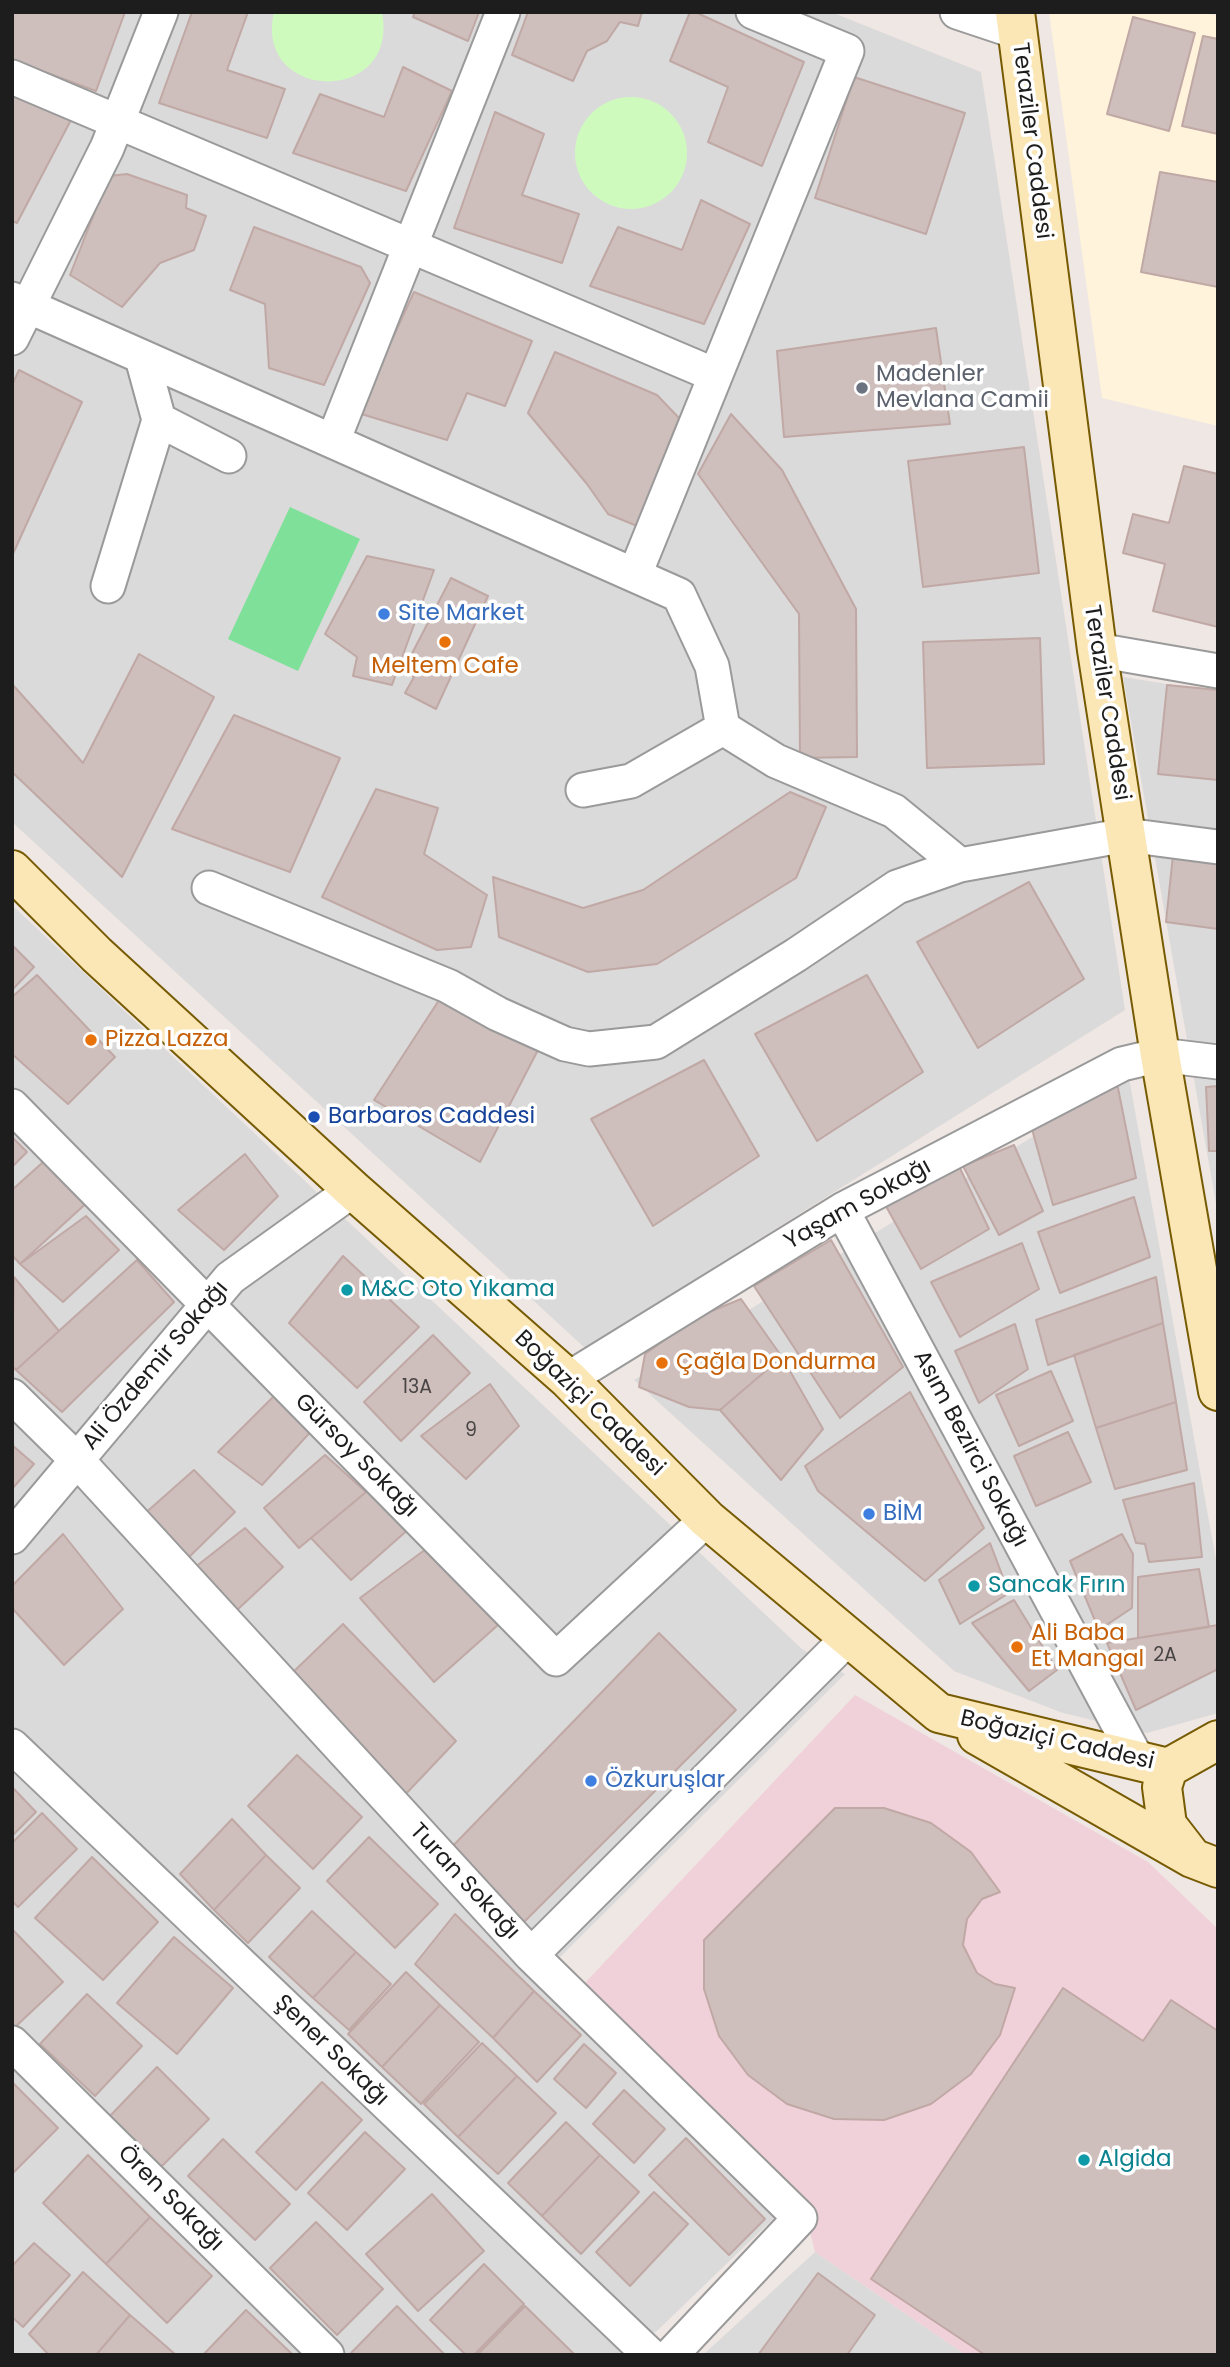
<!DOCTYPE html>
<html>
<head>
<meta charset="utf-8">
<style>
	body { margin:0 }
	#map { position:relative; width:1230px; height:2367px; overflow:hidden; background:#efe7e3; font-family:Poppins,sans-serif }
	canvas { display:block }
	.frame { position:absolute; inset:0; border:14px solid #1d1d1d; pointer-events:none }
</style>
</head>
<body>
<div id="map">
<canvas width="1230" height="2367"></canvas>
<div class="frame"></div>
</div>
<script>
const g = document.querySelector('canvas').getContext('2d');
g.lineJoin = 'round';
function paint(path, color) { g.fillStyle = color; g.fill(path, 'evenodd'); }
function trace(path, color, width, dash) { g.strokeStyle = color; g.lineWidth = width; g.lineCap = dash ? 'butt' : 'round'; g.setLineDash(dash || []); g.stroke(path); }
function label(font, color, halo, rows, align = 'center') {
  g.font = font + ' Poppins,sans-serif'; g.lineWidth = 7; g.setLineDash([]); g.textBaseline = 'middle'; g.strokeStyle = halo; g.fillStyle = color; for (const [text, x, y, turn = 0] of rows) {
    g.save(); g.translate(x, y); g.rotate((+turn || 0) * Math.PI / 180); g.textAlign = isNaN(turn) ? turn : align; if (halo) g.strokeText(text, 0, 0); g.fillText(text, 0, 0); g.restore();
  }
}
const residential = new Path2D(`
	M12 12H831L981 72 1125 1010 585 1348 12 822Z
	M1123 677 1218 692V1215Z
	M12 905 802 1649 845 1674 535 1982 776 2216 658 2330 622 2355H12Z
	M1129 1078 1218 1571V1713L1147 1733 1063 1713 954 1671 634 1380Z
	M815 2252 966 2355H703Z`);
const commercial = new Path2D(`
	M855 1695 1148 1862 1218 1929V2355H966L815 2252 805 2212 584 1984Z`);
const education = new Path2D(`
	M1049 12H1200L1218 16V426L1102 398Z`);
const park = new Path2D(`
	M274 12H382C400 107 253 102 274 12Z
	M575 153a56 56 0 1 1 112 0a56 56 0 1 1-112 0Z`);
const pitch = new Path2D(`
	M290 507 360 539 298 671 228 639Z`);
const building = new Path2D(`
	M12 12H125L96 91 12 60Z
	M192 12H248L227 70 285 89 267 138 159 103Z
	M415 12H479L468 41 413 17Z
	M528 12H642L638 26 620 22 607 41 587 51 573 81 512 55Z
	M690 12H695L804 62 762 166 708 142 728 87 670 61Z
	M1133 17 1195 33 1169 131 1107 114Z
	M1203 36 1218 39V134L1182 126Z
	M403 67 452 91 406 191 293 153 320 94 384 117Z
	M854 77 965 113 926 234 815 198Z
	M12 87 72 118 17 223 12 221Z
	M495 112 544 134 522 195 579 214 562 263 454 228Z
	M1160 172 1218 182V287L1141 272Z
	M127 174 187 195 186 208 206 216 194 250 160 263 122 307 70 275 109 176Z
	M701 200 750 224 704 324 590 286 618 227 682 250Z
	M254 227 361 267 370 283 324 385 269 368 265 304 230 290Z
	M414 292 532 341 505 406 467 393 447 440 358 413Z
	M936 328 950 424 784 437 777 351Z
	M555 352 657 395 679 418 637 526 608 514 587 484 528 413Z
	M19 370 82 402 12 556V385Z
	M731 414 782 470 856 609 857 757 800 758 799 614 698 474Z
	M1024 447 1039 573 923 587 908 461Z
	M1184 466 1218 474V627L1153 611 1165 564 1123 553 1133 514 1169 523Z
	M367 556 434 570 392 685 353 676 357 657 325 634Z
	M451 578 488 596 436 709 405 693 414 677 404 669Z
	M1040 638 1044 764 927 768 923 642Z
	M139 654 214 697 122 877 12 772V684L83 763Z
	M1167 685 1218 690V780L1158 774Z
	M234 715 340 758 290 872 172 829Z
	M376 789 438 808 424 854 487 895 471 947 437 950 322 897Z
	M790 792 826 807 796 878 657 964 588 972 499 937 493 877 583 908 643 890Z
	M1173 855 1218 860V929L1166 922Z
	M1029 882 1084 979 978 1048 917 942Z
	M12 945 34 967 12 990Z
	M37 975 115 1057 68 1104 12 1054V997Z
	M867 975 923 1072 817 1141 755 1034Z
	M443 994 538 1050 480 1162 374 1100Z
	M704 1060 759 1156 653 1226 591 1119Z
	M1117 1083 1136 1178 1053 1205 1030 1122Z
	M1218 1086V1151H1209L1206 1087Z
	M12 1137 27 1152 12 1167Z
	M1014 1145 1043 1211 999 1235 963 1166Z
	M52 1154 92 1198 20 1264 12 1255V1190Z
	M245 1154 278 1196 224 1250 178 1210Z
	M957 1162 989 1229 921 1269 883 1201Z
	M1134 1197 1150 1257 1060 1293 1038 1232Z
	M86 1216 119 1250 63 1302 20 1264Z
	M831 1240 903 1367 840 1418 754 1286Z
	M1022 1243 1039 1289 960 1337 931 1282Z
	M343 1256 419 1327 357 1388 289 1323Z
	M137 1260 174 1302 62 1412 16 1370Z
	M14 1277 59 1331 16 1370 12 1366Z
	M1156 1277 1163 1323 1048 1365 1036 1320Z
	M741 1299 782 1357 720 1410 689 1407 639 1387 645 1354 697 1317Z
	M1163 1323 1176 1402 1096 1428 1074 1355Z
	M1015 1324 1028 1369 979 1403 955 1351Z
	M433 1335 470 1373 401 1441 364 1402Z
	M782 1357 823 1429 781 1480 720 1410Z
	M1051 1371 1073 1421 1019 1446 996 1395Z
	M490 1384 519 1426 466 1479 421 1436Z
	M280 1390 315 1427 262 1485 218 1452Z
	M910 1392 984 1528 925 1581 818 1491 805 1466Z
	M1176 1402 1187 1470 1115 1489 1096 1428Z
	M1068 1432 1091 1482 1036 1506 1014 1456Z
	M12 1445 34 1464 12 1489Z
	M325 1455 366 1492 299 1548 264 1508Z
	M194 1470 235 1512 184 1562 142 1516Z
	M1194 1483 1202 1557 1149 1562 1145 1544 1136 1543 1123 1500Z
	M372 1487 411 1527 351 1580 311 1538Z
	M245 1528 283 1567 235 1612 194 1568Z
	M63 1534 123 1609 64 1665 12 1608V1586Z
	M1122 1534 1133 1554 1132 1608 1099 1630 1070 1561Z
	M990 1543 1009 1593 960 1624 939 1580Z
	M430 1546 498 1625 434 1682 360 1598Z
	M1199 1569 1209 1627 1138 1638V1577Z
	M1014 1600 1057 1670 1029 1691 972 1623Z
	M343 1624 456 1741 401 1799 289 1676Z
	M1218 1625V1669L1136 1710 1107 1643Z
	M659 1633 736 1710 524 1922 447 1852Z
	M297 1755 362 1817 313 1869 248 1806Z
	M12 1787 36 1812 12 1836Z
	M835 1808H884L931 1823 971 1852 1000 1892 982 1899 967 1919 963 1945 977 1973 995 1984 1015 1988 1000 2035 971 2074 931 2104 884 2120 834 2119 787 2104 748 2075 719 2036 704 1989V1940Z
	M42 1813 77 1849 18 1907 12 1901V1843Z
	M232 1819 266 1855 214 1910 180 1874Z
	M369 1837 438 1904 395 1948 327 1881Z
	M266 1855 300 1888 248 1943 214 1910Z
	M92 1857 158 1922 103 1980 35 1918Z
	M312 1911 356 1952 313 1998 269 1957Z
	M455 1914 534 1991 493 2038 415 1964Z
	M12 1929 63 1982 13 2029 12 2028Z
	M174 1937 233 1988 177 2054 117 2003Z
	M356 1952 391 1984 349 2030 313 1998Z
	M406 1972 440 2005 382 2067 348 2034Z
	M1063 1988 1143 2041 1171 2000 1218 2031V2355H985L871 2279Z
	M534 1991 581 2035 537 2082 493 2038Z
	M87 1994 142 2046 95 2096 40 2044Z
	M440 2005 479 2042 421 2104 382 2067Z
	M482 2043 517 2076 458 2137 424 2104Z
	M584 2044 616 2073 586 2108 554 2079Z
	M157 2067 209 2119 160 2168 109 2117Z
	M517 2076 556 2113 498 2174 458 2137Z
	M12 2082 58 2128 12 2174Z
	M322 2082 362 2120 296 2190 256 2152Z
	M624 2090 665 2129 634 2163 593 2124Z
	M566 2122 600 2155 542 2216 508 2183Z
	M365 2132 405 2169 347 2230 308 2193Z
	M686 2138 765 2219 729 2255 649 2175Z
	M223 2139 290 2204 255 2240 188 2176Z
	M88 2155 150 2217 106 2264 43 2203Z
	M600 2155 639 2192 581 2254 542 2216Z
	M654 2192 688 2224 630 2286 596 2252Z
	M432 2194 484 2251 418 2311 366 2254Z
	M150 2217 212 2276 167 2323 106 2264Z
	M316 2222 383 2289 337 2335 270 2268Z
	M34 2243 70 2275 23 2327 12 2317V2266Z
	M484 2264 524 2304 474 2355H466L430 2320Z
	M83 2272 130 2315 96 2355H49L29 2334Z
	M818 2273 875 2315 847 2355H758Z
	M397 2306 445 2355H353L351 2353Z
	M525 2306 575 2355H477Z
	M246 2310 293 2355H203Z
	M130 2315 176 2355H96Z`);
const street = new Path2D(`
	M957 12 1017 32
	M12 77 715 375
	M12 299 679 595 712 666 723 728 776 761 894 811 960 865
	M12 338 107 148 161 12
	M142 358 159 420 229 456
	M333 441 503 12
	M635 574 847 51 753 12
	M108 586 159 420
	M1097 650 1218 671
	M583 790 631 781 723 728
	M209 888 448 986 498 1014 565 1044 589 1049 656 1042 796 955 897 887 960 865 1126 835 1218 847
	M12 1106 556 1659 707 1519
	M842 1210 1138 1761
	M568 1379 842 1210 1122 1064 1160 1055 1218 1062
	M12 1396 76 1459 531 1955 800 2218 671 2355
	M12 1537 230 1278 353 1190
	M12 1746 650 2355
	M531 1955 849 1637
	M12 2043 327 2355`);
const secondary = new Path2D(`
	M1015 12 1097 650 1160 1055 1218 1391
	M12 870 97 955 353 1190 568 1379 707 1519 939 1713 1168 1768
	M977 1735 1192 1858 1218 1868
	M1191 1856 1167 1825 1162 1787 1168 1768 1218 1740`);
const markers = [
	[862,388,7,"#6b7280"],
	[384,614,7,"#3f7fe0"],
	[445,642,7,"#e8710a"],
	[91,1040,7,"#e8710a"],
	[314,1117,7,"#1a4fb4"],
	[347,1290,7,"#0f9aa8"],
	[662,1363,7,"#e8710a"],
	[869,1514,7,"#3f7fe0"],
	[974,1586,7,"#0f9aa8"],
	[1017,1647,7,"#e8710a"],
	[591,1781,7,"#3f7fe0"],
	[1084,2160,7,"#0f9aa8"]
];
const numberNames = [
	["13A",417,1388],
	["9",471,1431],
	["2A",1165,1656]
];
const streetNames = [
	["Teraziler Caddesi",1031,141,83],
	["Teraziler Caddesi",1106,703,81],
	["Yaşam Sokağı",858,1205,-29],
	["Ali Özdemir Sokağı",156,1366,-50],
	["Boğaziçi Caddesi",589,1404,44],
	["Asım Bezirci Sokağı",970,1449,62],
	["Gürsoy Sokağı",356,1456,45],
	["Boğaziçi Caddesi",1057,1741,13],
	["Turan Sokağı",464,1882,47],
	["Şener Sokağı",331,2051,44],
	["Ören Sokağı",170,2199,45]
];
const worshipNames = [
	["Madenler",876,375],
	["Mevlana Camii",876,401]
];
const shopNames = [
	["Site Market",398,614],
	["BİM",883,1514],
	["Özkuruşlar",605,1781]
];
const foodNames = [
	["Meltem Cafe",445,667,"center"],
	["Pizza Lazza",105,1040],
	["Çağla Dondurma",676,1363],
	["Ali Baba",1031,1634],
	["Et Mangal",1031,1660]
];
const transitNames = [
	["Barbaros Caddesi",328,1117]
];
const cultureNames = [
	["M&C Oto Yıkama",361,1290],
	["Sancak Fırın",988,1586],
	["Algida",1098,2160]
];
paint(residential, '#dbdada');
paint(commercial, '#f0d1da');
paint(education, '#fff3db');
paint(park, '#cefabe');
paint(pitch, '#7fe099');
paint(building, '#cebebc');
trace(building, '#c0a8a5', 2);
trace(street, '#9a9a9a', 37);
trace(secondary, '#765b03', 42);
trace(street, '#fff', 33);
trace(secondary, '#fbe6b5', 38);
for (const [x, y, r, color] of markers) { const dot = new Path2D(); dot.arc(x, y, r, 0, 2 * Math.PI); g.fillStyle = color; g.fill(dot); trace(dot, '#fff', 2.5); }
label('19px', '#494545', null, numberNames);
label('23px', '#1d1d1d', '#fff', streetNames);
label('23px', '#5b616d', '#fff', worshipNames, 'left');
label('23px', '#366cbe', '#fff', shopNames, 'left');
label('23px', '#c56008', '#fff', foodNames, 'left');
label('23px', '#164399', '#fff', transitNames, 'left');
label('23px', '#0d838f', '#fff', cultureNames, 'left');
</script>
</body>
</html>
